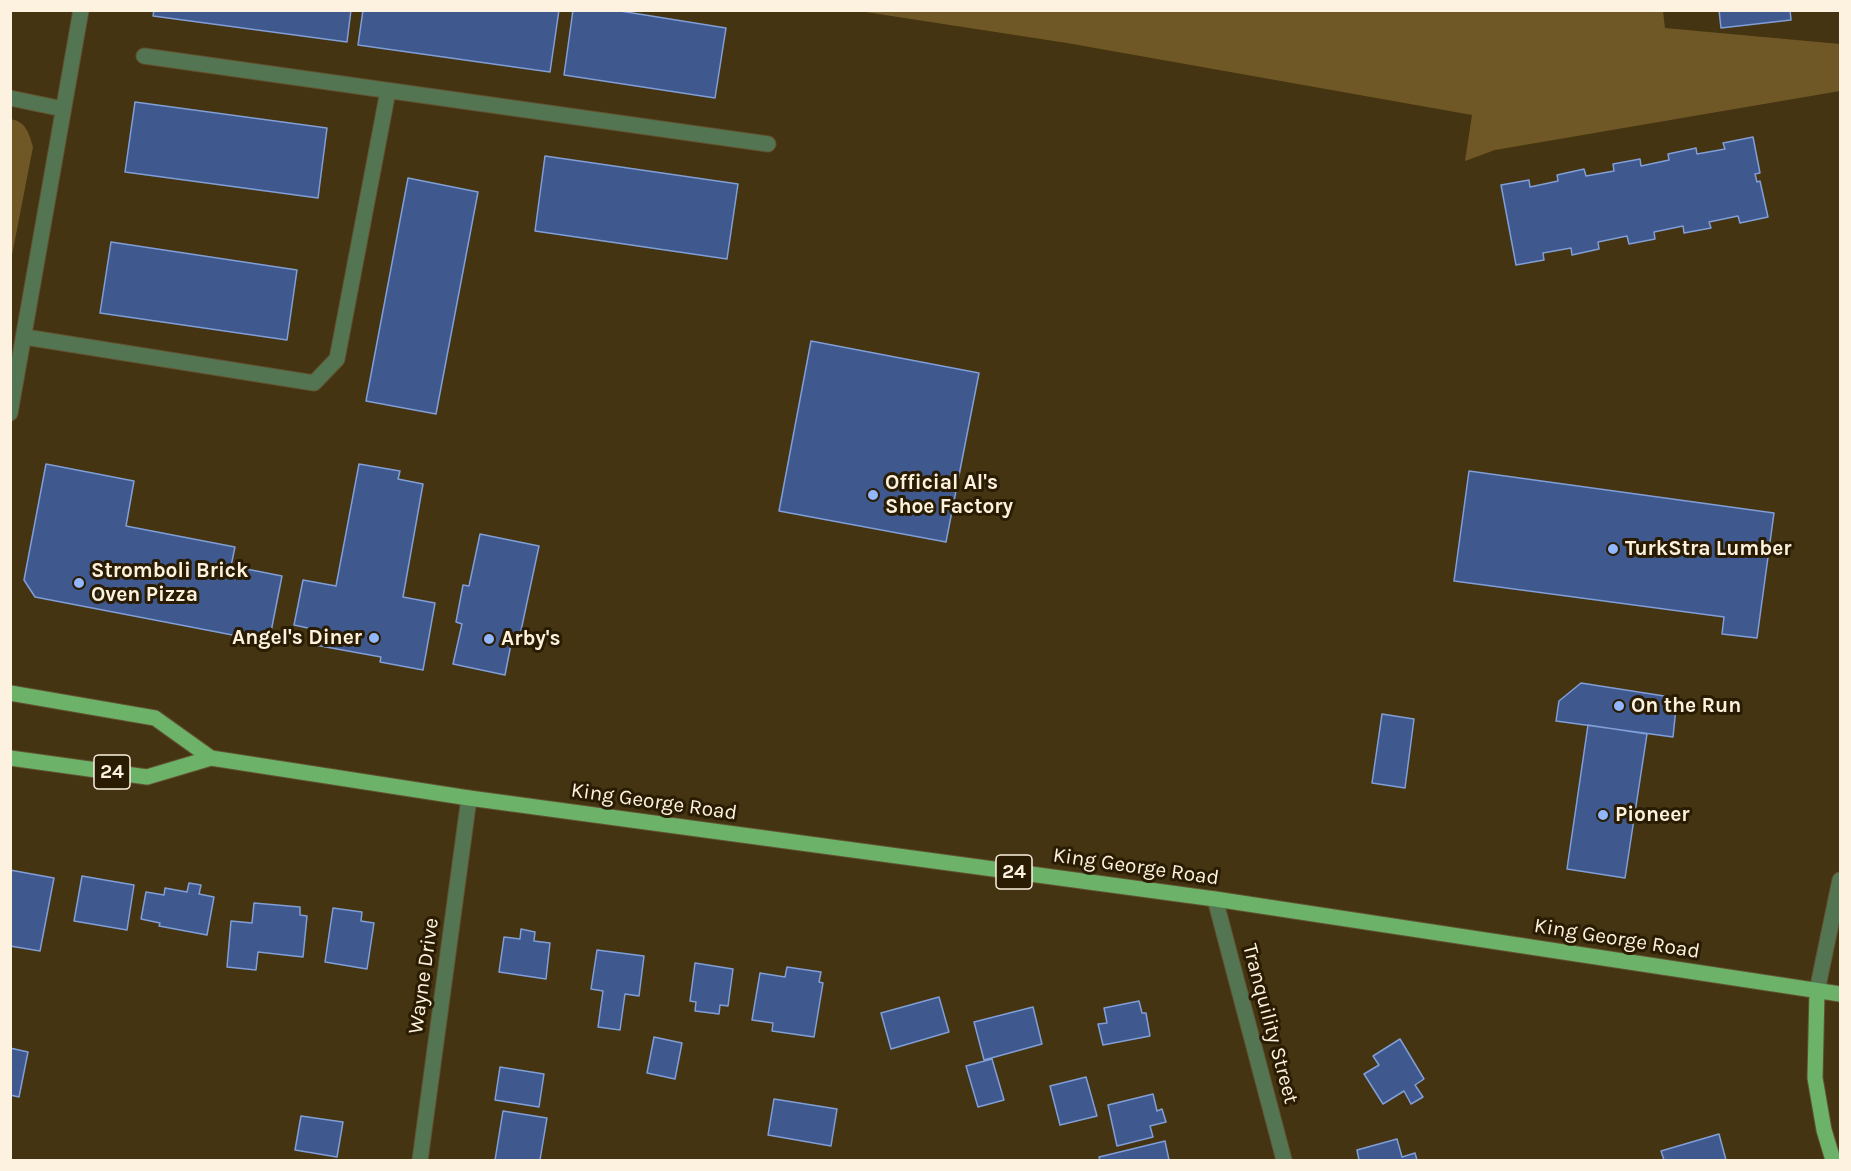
<!DOCTYPE html>
<html>
<head>
<meta charset="utf-8">
<style>
	body { margin:0 }
	#map { position:relative; width:1851px; height:1171px; overflow:hidden; background:#453411; font-family:Karla,sans-serif }
	canvas { display:block }
	.frame { position:absolute; inset:0; border:12px solid #fdf2df; pointer-events:none }
</style>
</head>
<body>
<div id="map">
<canvas width="1851" height="1171"></canvas>
<div class="frame"></div>
</div>
<script>
const g = document.querySelector('canvas').getContext('2d');
g.lineJoin = 'round';
function paint(path, color) { g.fillStyle = color; g.fill(path, 'evenodd'); }
function trace(path, color, width, dash) { g.strokeStyle = color; g.lineWidth = width; g.lineCap = dash ? 'butt' : 'round'; g.setLineDash(dash || []); g.stroke(path); }
function label(font, color, halo, rows, align = 'center') {
  g.font = font + ' Karla,sans-serif'; g.lineWidth = 6; g.setLineDash([]); g.textBaseline = 'middle'; g.strokeStyle = halo; g.fillStyle = color; for (const [text, x, y, turn = 0] of rows) {
    g.save(); g.translate(x, y); g.rotate((+turn || 0) * Math.PI / 180); g.textAlign = isNaN(turn) ? turn : align; if (halo) g.strokeText(text, 0, 0); g.fillText(text, 0, 0); g.restore();
  }
}
const green = new Path2D(`
	M859 11H1663L1665 28 1840 44V91L1495 150 1465 161 1472 115 1067 43Z
	M11 119C26 122 29 133 33 147L11 260Z`);
const building = new Path2D(`
	M154 10H351L347 42 153 16Z
	M363 10H559L550 72 358 45Z
	M573 10H614L726 28 715 98 564 75Z
	M1719 10H1790L1791 20 1721 28Z
	M135 102 327 128 318 198 125 172Z
	M1753 137 1760 173 1755 174 1757 182 1760 181 1768 217 1740 223 1738 216 1709 222 1711 228 1684 233 1683 226 1654 232 1655 239 1629 244 1627 236 1598 242 1599 249 1572 255 1571 248 1543 253 1544 260 1516 265 1501 185 1529 180 1530 187 1558 181 1557 175 1584 169 1586 176 1614 171 1613 164 1640 159 1641 166 1669 160 1668 154 1696 148 1697 154 1725 149 1723 143Z
	M545 156 738 184 727 259 535 231Z
	M408 178 478 192 436 414 366 401Z
	M111 242 297 270 287 340 100 313Z
	M811 341 979 373 946 542 779 511Z
	M46 464 134 481 126 526 235 547 231 566 282 576 269 642 35 597 24 580Z
	M359 464 400 471 398 479 423 484 403 597 435 603 423 670 380 662 381 657 315 645 317 630 294 625 303 580 336 586Z
	M1469 471 1774 513 1757 638 1722 634 1724 617 1454 581Z
	M480 534 539 546 519 640 512 639 505 675 453 664 462 624 456 622 463 585 469 586Z
	M1581 683 1677 698 1673 737 1556 721 1559 701Z
	M1382 714 1414 719 1405 788 1372 783Z
	M1588 725 1647 734 1625 878 1567 869Z
	M10 870 54 878 40 951 10 946Z
	M82 876 134 885 127 930 74 921Z
	M189 883 201 885 199 894 214 897 207 935 159 926 160 923 141 919 146 892 164 895 165 888 187 892Z
	M254 903 300 907V915L307 916 303 957 258 952 256 970 227 967 231 921 252 923Z
	M333 908 362 912 361 921 374 923 367 969 325 962Z
	M521 929 535 932 534 941 550 943 546 979 499 972 504 937 520 939Z
	M597 950 644 956 639 996 625 994 620 1030 598 1027 603 991 591 989Z
	M695 963 733 969 728 1006 720 1005 719 1014 695 1011 696 1002 690 1001Z
	M787 967 821 972 819 982 823 983 814 1037 772 1031 773 1023 752 1020 760 973 785 977Z
	M939 997 949 1032 891 1049 881 1013Z
	M1139 1001 1142 1013H1146L1150 1036 1103 1045 1098 1024 1107 1023 1104 1008Z
	M1033 1007 1042 1044 984 1060 974 1022Z
	M654 1037 682 1043 675 1079 647 1073Z
	M1400 1039 1424 1079 1415 1085 1423 1097 1411 1104 1404 1091 1383 1104 1364 1074 1379 1065 1373 1056Z
	M10 1048 28 1052 19 1097 10 1095Z
	M992 1059 1004 1100 978 1107 966 1066Z
	M500 1067 544 1074 539 1107 495 1100Z
	M1086 1077 1097 1116 1060 1125 1050 1086Z
	M1153 1094 1157 1111 1162 1109 1166 1122 1150 1126 1153 1137 1117 1146 1108 1105Z
	M774 1099 837 1109 831 1146 768 1135Z
	M503 1111 547 1118 540 1160H495Z
	M301 1116 343 1122 337 1157 295 1150Z
	M1719 1134 1726 1160H1664L1661 1151Z
	M1397 1139 1402 1157 1415 1153 1417 1160H1359L1357 1150Z
	M1165 1141 1169 1160H1100L1099 1157Z`);
const minor = new Path2D(`
	M144 56 768 144
	M10 98 63 109
	M25 337 314 383 337 359 388 91
	M10 413 81 10
	M1215 899 1284 1160
	M1817 991 1840 880
	M420 1160 469 798`);
const major = new Path2D(`
	M10 693 155 718 211 758
	M10 758 147 777 211 758 469 798 1215 899 1840 994
	M1817 991 1815 1078 1824 1130 1833 1160`);
const markers = [
	[873,495,6,"#93b7fd"],
	[1613,549,6,"#93b7fd"],
	[79,583,6,"#93b7fd"],
	[374,638,6,"#93b7fd"],
	[489,639,6,"#93b7fd"],
	[1619,706,6,"#93b7fd"],
	[1603,815,6,"#93b7fd"]
];
const shields = [
	[112,772,36],
	[1014,872,36]
];
const shieldNames = [
	["24",112,772],
	["24",1014,872]
];
const poiNames = [
	["Official Al's",885,483],
	["Shoe Factory",885,507],
	["TurkStra Lumber",1625,549],
	["Stromboli Brick",91,571],
	["Oven Pizza",91,595],
	["Angel's Diner",362,638,"right"],
	["Arby's",501,639],
	["On the Run",1631,706],
	["Pioneer",1615,815]
];
const streetNames = [
	["King George Road",654,802,8],
	["King George Road",1136,867,8],
	["King George Road",1617,939,9],
	["Wayne Drive",424,976,-82],
	["Tranquility Street",1270,1024,75]
];
paint(green, '#705826');
paint(building, '#3f598e');
trace(building, '#809ed8', 1.5);
trace(minor, '#625232', 17);
trace(major, '#625232', 17);
trace(minor, '#547552', 15);
trace(major, '#6cb269', 15);
for (const [x, y, r, color] of markers) { const dot = new Path2D(); dot.arc(x, y, r, 0, 2 * Math.PI); g.fillStyle = color; g.fill(dot); trace(dot, '#291c02', 2); }
for (const [x, y, w] of shields) { const box = new Path2D(); box.roundRect(x - w / 2, y - 17, w, 34, 4.5); g.fillStyle = '#291c02'; g.fill(box); trace(box, '#fdf2df', 1.5); }
label('bold 20px', '#fdf2df', null, shieldNames);
label('bold 21px', '#fdf2df', '#291c02', poiNames, 'left');
label('21px', '#fdf2df', '#291c02', streetNames);
</script>
</body>
</html>
